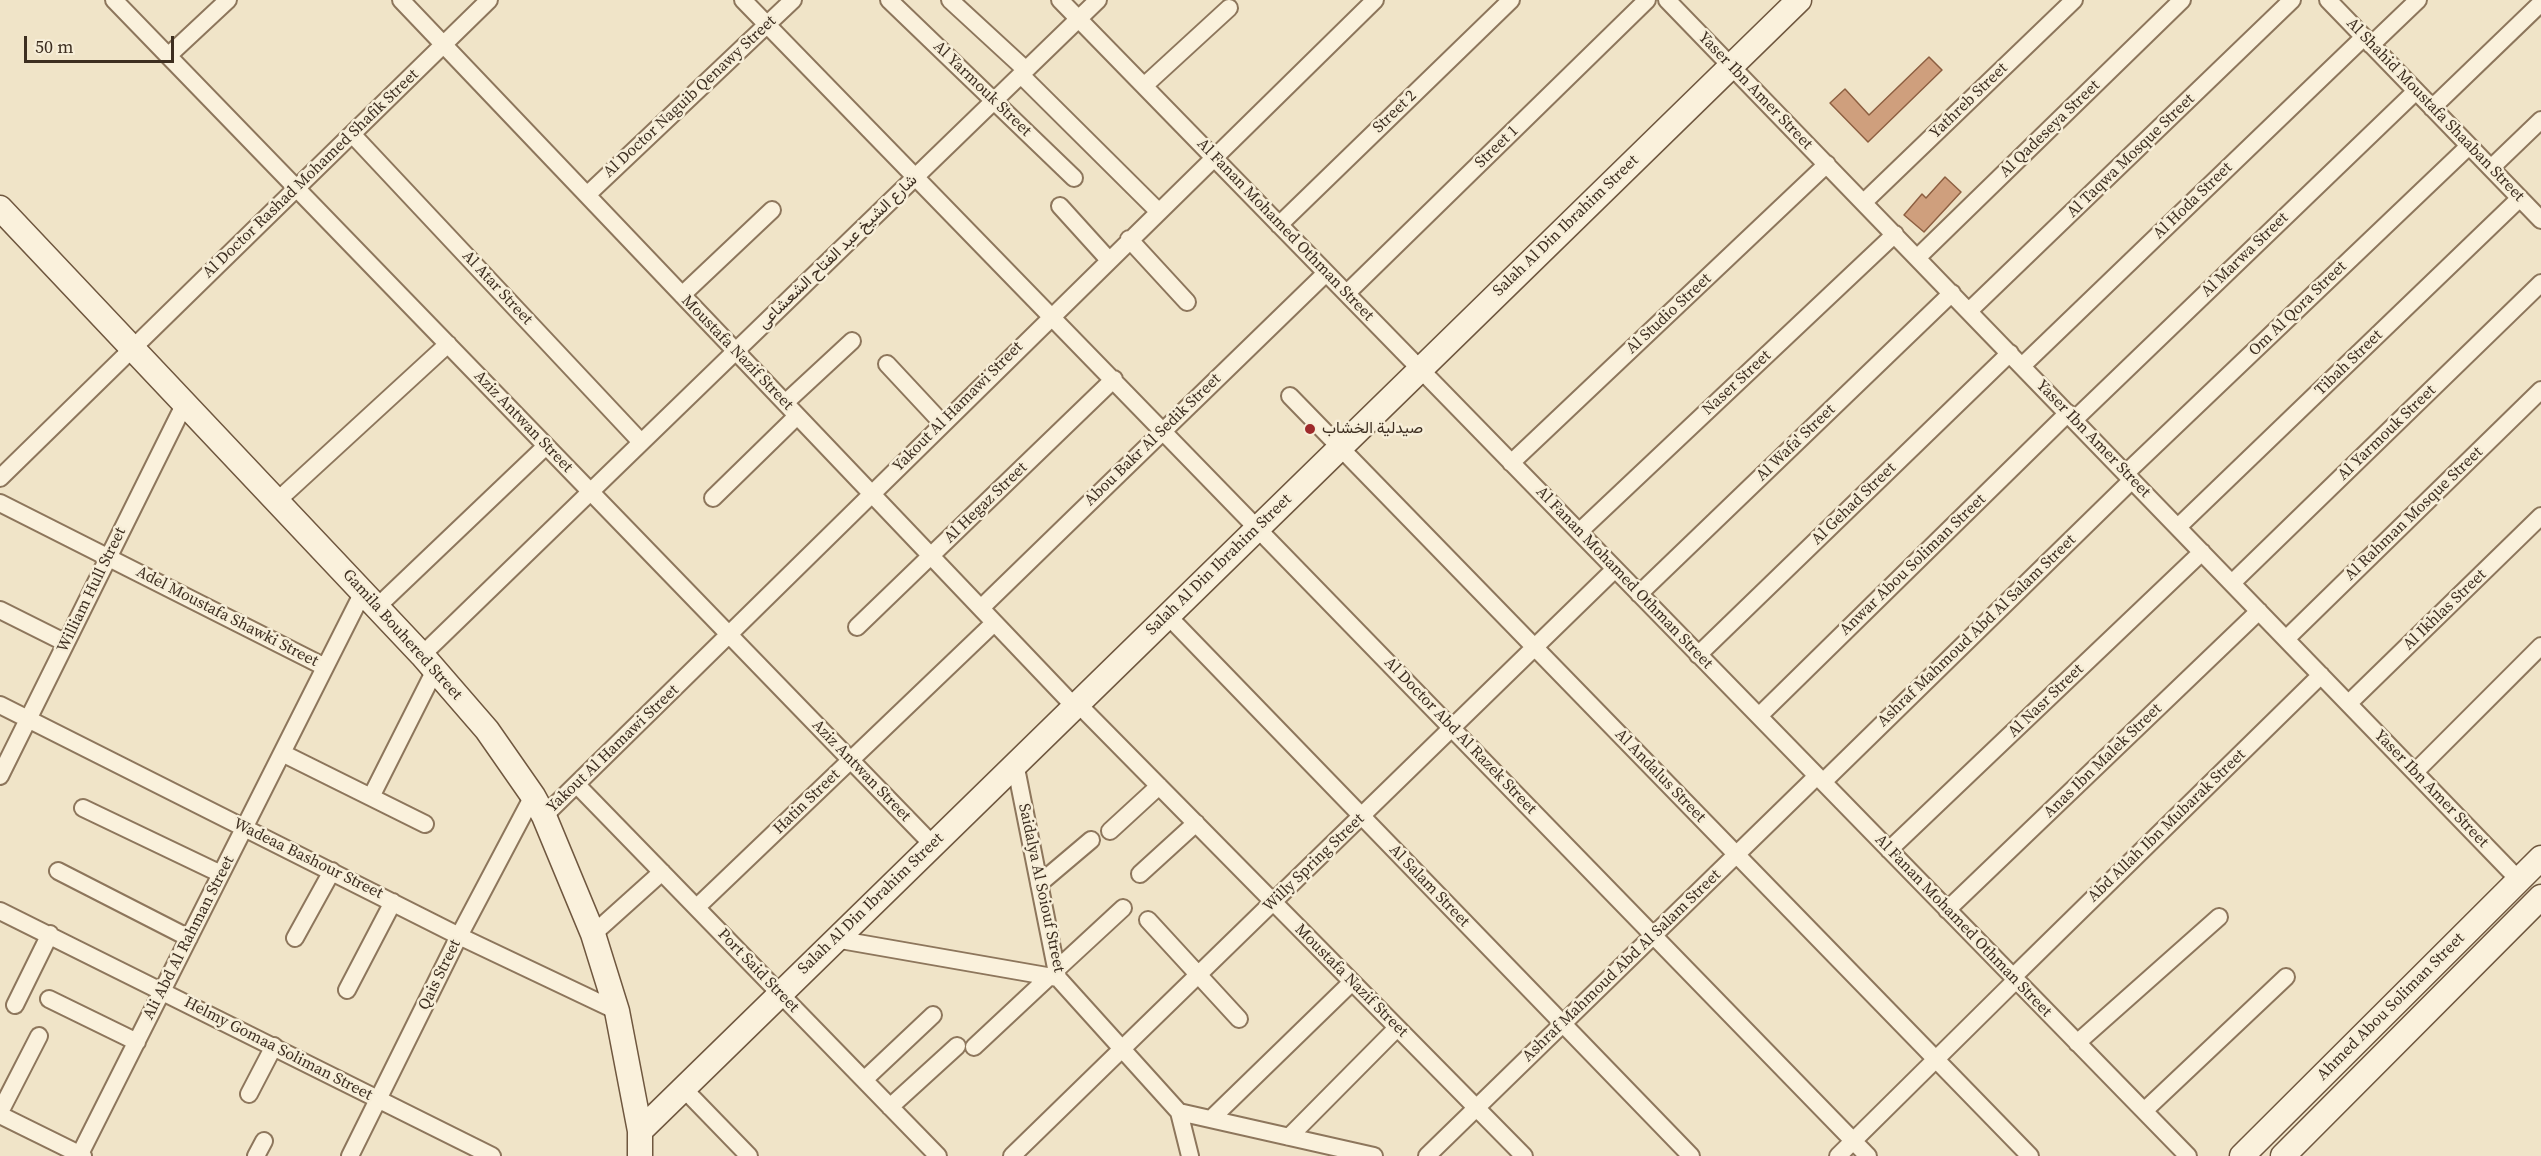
<!DOCTYPE html>
<html>
<head>
<meta charset="utf-8">
<style>
	body { margin:0 }
	#map { position:relative; width:2541px; height:1156px; overflow:hidden; background:#f0e4c8; font-family:"Source Serif 4",serif }
	canvas { display:block }
	.scale { position:absolute; left:24px; top:36px; width:150px; height:27px; box-sizing:border-box; border:3px solid #3d2e20; border-top:0; padding-left:8px; font-size:18px; line-height:21px; white-space:nowrap; color:#3d2e20; -webkit-text-stroke:4px #f7eed8; paint-order:stroke }
</style>
</head>
<body>
<div id="map">
<canvas width="2541" height="1156"></canvas>
<div class="scale">50 m</div>
</div>
<script>
const g = document.querySelector('canvas').getContext('2d');
g.lineJoin = 'round';
function paint(path, color) { g.fillStyle = color; g.fill(path, 'evenodd'); }
function trace(path, color, width, dash) { g.strokeStyle = color; g.lineWidth = width; g.lineCap = dash ? 'butt' : 'round'; g.setLineDash(dash || []); g.stroke(path); }
function label(font, color, halo, rows, align = 'center') {
  g.font = font + ' "Source Serif 4",Vazirmatn,serif'; g.lineWidth = 5; g.setLineDash([]); g.textBaseline = 'middle'; g.strokeStyle = halo; g.fillStyle = color; for (const [text, x, y, turn = 0] of rows) {
    g.save(); g.translate(x, y); g.rotate((+turn || 0) * Math.PI / 180); g.textAlign = isNaN(turn) ? turn : align; if (halo) g.strokeText(text, 0, 0); g.fillText(text, 0, 0); g.restore();
  }
}
const building = new Path2D(`
	M1929 57 1942 70 1868 142 1830 103 1845 89 1869 115Z
	M1945 177 1961 192 1924 232 1904 215 1922 194 1926 198Z`);
const street = new Path2D(`
	M114 0 932 844
	M401 0 1074 706
	M743 0 1868 1156
	M889 0 1074 178
	M950 0 1026 70
	M1060 0 2188 1156
	M1667 0 2519 880
	M2328 0 2541 220
	M2371 45 2418 0
	M168 56 228 0
	M1021 75 1158 211
	M1144 86 1229 8
	M2432 108 2541 3
	M352 134 641 442
	M2491 168 2541 120
	M587 195 793 0
	M1864 202 2074 0
	M1060 206 1108 259
	M1279 225 1511 0
	M1129 239 1187 302
	M1917 258 2182 0
	M1347 293 1647 0
	M682 295 772 210
	M1969 311 2292 0
	M887 364 942 423
	M2022 366 2364 37
	M1290 396 2030 1156
	M785 403 852 341
	M2074 420 2416 91
	M1511 463 1827 164
	M2126 473 2469 146
	M0 478 489 0
	M713 498 797 416
	M277 501 448 344
	M0 503 325 667
	M2178 527 2520 198
	M1579 532 1895 234
	M2232 583 2541 283
	M1639 594 1952 293
	M377 607 546 446
	M981 608 1326 273
	M0 610 66 643
	M1167 615 1691 1156
	M857 627 1114 379
	M2286 639 2541 390
	M422 655 1098 0
	M1698 655 2010 353
	M1077 703 1524 1156
	M2349 703 2541 516
	M0 705 459 936 617 1011
	M1759 716 2068 413
	M282 753 425 824
	M1015 763 1058 978 1179 1112 1190 1156
	M2415 772 2541 646
	M0 776 185 403
	M1823 782 2132 480
	M578 786 938 1156
	M371 797 435 670
	M83 808 221 874
	M544 816 1375 0
	M1110 831 1159 786
	M1889 850 2202 552
	M58 871 189 938
	M1140 874 1196 823
	M1039 884 1091 840
	M697 907 994 623
	M1947 910 2259 611
	M0 911 492 1156
	M1148 920 1239 1019
	M593 934 662 872
	M295 938 332 871
	M835 939 1058 978
	M1057 969 1123 908
	M2013 977 2321 675
	M347 990 393 902
	M49 999 137 1042
	M15 1005 50 934
	M2077 1043 2219 917
	M974 1047 1050 976
	M864 1080 933 1015
	M683 1088 749 1156
	M249 1094 274 1046
	M890 1107 957 1046
	M2144 1111 2286 977
	M0 1112 39 1036
	M1179 1112 1374 1156
	M0 1115 83 1156
	M1211 1119 1352 982
	M1289 1137 1397 1028
	M79 1156 363 592
	M256 1156 264 1141
	M350 1156 459 936 533 796
	M1012 1156 1615 569
	M1427 1156 1817 776
	M1838 1156 2016 980`);
const secondary = new Path2D(`
	M0 208 422 655 487 730 533 796 544 816 593 934 617 1011 640 1131V1156
	M640 1131 1799 0
	M2242 1156 2541 858
	M2283 1156 2541 897`);
const markers = [
	[1310,429,6,"#9e2a2b"]
];
const streetNames = [
	["Al Yarmouk Street",982,89,44],
	["Yaser Ibn Amer Street",1755,91,46],
	["Al Doctor Naguib Qenawy Street",690,97,-43],
	["Yathreb Street",1969,101,-44],
	["Al Shahid Moustafa Shaaban Street",2435,110,46],
	["Street 2",1395,112,-44],
	["Al Qadeseya Street",2050,129,-44],
	["Street 1",1497,147,-44],
	["Al Taqwa Mosque Street",2131,156,-44],
	["Al Doctor Rashad Mohamed Shafik Street",311,174,-44],
	["Al Hoda Street",2193,201,-44],
	["Salah Al Din Ibrahim Street",1566,226,-44],
	["Al Fanan Mohamed Othman Street",1285,230,46],
	["شارع الشيخ عبد الفتاح الشعشاعى",838,252,-44],
	["Al Marwa Street",2245,255,-44],
	["Al Atar Street",497,288,47],
	["Om Al Qora Street",2298,309,-44],
	["Al Studio Street",1669,314,-43],
	["Moustafa Nazif Street",737,353,46],
	["Tibah Street",2349,363,-44],
	["Naser Street",1737,383,-43],
	["Yakout Al Hamawi Street",958,407,-45],
	["Aziz Antwan Street",523,422,46],
	["Al Yarmouk Street",2387,433,-44],
	["Yaser Ibn Amer Street",2093,439,46],
	["Abou Bakr Al Sedik Street",1153,440,-44],
	["Al Wafa' Street",1796,443,-44],
	["Al Hegaz Street",986,503,-44],
	["Al Gehad Street",1854,504,-44],
	["Al Rahman Mosque Street",2414,514,-44],
	["Salah Al Din Ibrahim Street",1219,565,-44],
	["Anwar Abou Soliman Street",1913,565,-44],
	["Al Fanan Mohamed Othman Street",1624,578,46],
	["William Hull Street",92,590,-64],
	["Al Ikhlas Street",2445,610,-44],
	["Adel Moustafa Shawki Street",227,617,27],
	["Ashraf Mahmoud Abd Al Salam Street",1977,631,-44],
	["Gamila Bouhered Street",402,635,48],
	["Al Nasr Street",2046,701,-44],
	["Al Doctor Abd Al Razek Street",1460,736,46],
	["Yakout Al Hamawi Street",613,749,-44],
	["Anas Ibn Malek Street",2103,761,-44],
	["Aziz Antwan Street",861,771,46],
	["Al Andalus Street",1660,776,46],
	["Yaser Ibn Amer Street",2431,789,46],
	["Hatin Street",807,802,-44],
	["Abd Allah Ibn Mubarak Street",2167,826,-44],
	["Wadeaa Bashour Street",308,859,26],
	["Willy Spring Street",1314,863,-44],
	["Al Salam Street",1429,886,46],
	["Saidalya Al Soiouf Street",1041,888,78],
	["Salah Al Din Ibrahim Street",871,904,-44],
	["Al Fanan Mohamed Othman Street",1963,926,46],
	["Ali Abd Al Rahman Street",189,938,-63],
	["Ashraf Mahmoud Abd Al Salam Street",1622,966,-44],
	["Port Said Street",758,971,46],
	["Qais Street",440,975,-64],
	["Moustafa Nazif Street",1351,981,45],
	["Ahmed Abou Soliman Street",2391,1007,-45],
	["Helmy Gomaa Soliman Street",278,1049,27]
];
const poiNames = [
	["صيدلية الخشاب",1322,429]
];
paint(building, '#cf9f7d');
trace(building, '#8d5f41', 1.5);
trace(street, '#8d765c', 20);
trace(secondary, '#6f573f', 27);
trace(street, '#faf1dc', 16);
trace(secondary, '#faf1dc', 24);
for (const [x, y, r, color] of markers) { const dot = new Path2D(); dot.arc(x, y, r, 0, 2 * Math.PI); g.fillStyle = color; g.fill(dot); trace(dot, '#f7eed8', 2); }
label('16px', '#3d2e20', '#f7eed8', streetNames);
label('16px', '#3d2e20', '#f7eed8', poiNames, 'left');
</script>
</body>
</html>
